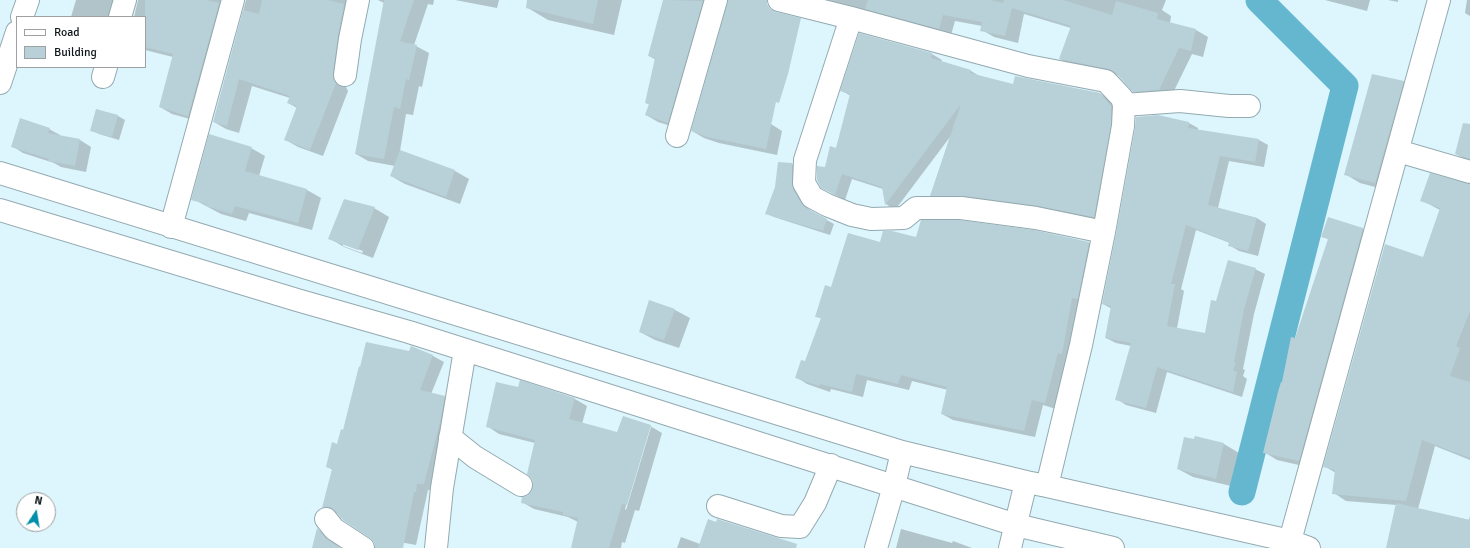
<!DOCTYPE html>
<html>
<head>
<meta charset="utf-8">
<style>
	body { margin:0 }
	#map { position:relative; width:1470px; height:548px; overflow:hidden; background:#ddf5fc; font-family:Signika,sans-serif }
	canvas { display:block }
	.legend { position:absolute; left:16px; top:16px; width:130px; height:52px; box-sizing:border-box; background:#fff; border:1px solid #9ea1a3; margin:0; padding:5px 7px; list-style:none; font-size:12px; color:#0d1518 }
	.legend li { display:flex; align-items:center; gap:8px; height:20px }
	.legend b { width:20px; border:1px solid #9ea1a3 }
	.north { position:absolute; left:16px; top:492px; width:40px; height:40px; box-sizing:border-box; background:#fff; border:1px solid #9ea1a3; border-radius:50%; rotate:12deg; font-size:11px; font-weight:700; line-height:16px; text-align:center; color:#0d1518 }
	.north::after { content:''; display:block; margin:auto; width:14px; height:18px; background:#008eab; clip-path:polygon(50% 0,100% 100%,50% 72%,0 100%) }
</style>
</head>
<body>
<div id="map">
<canvas width="1470" height="548"></canvas>
<ul class="legend">
<li><b style="height:5px;background:#fff"></b>Road</li>
<li><b style="height:11px;background:#b8d0d7"></b>Building</li>
</ul>
<div class="north">N</div>
</div>
<script>
const g = document.querySelector('canvas').getContext('2d');
g.lineJoin = 'round';
function paint(path, color) { g.fillStyle = color; g.fill(path, 'evenodd'); }
function trace(path, color, width, dash) { g.strokeStyle = color; g.lineWidth = width; g.lineCap = dash ? 'butt' : 'round'; g.setLineDash(dash || []); g.stroke(path); }
const shadow = new Path2D(`
	M76 0H128L122 17H71Z
	M138 0H236L201 122 172 114 160 107 173 57 145 50V17H134Z
	M246 0H361L345 81 346 87 348 91 323 156 298 147 286 140 297 108 288 103 290 98 252 86 239 133 226 129 214 122Z
	M378 0H434L433 5 428 4 414 45 429 53 422 87 419 86 413 115 406 114 400 151 455 171 469 179 460 204 405 184 391 176 395 166 368 161 356 154 384 3Z
	M455 0H499L497 8Z
	M529 0H622L614 35 548 20 528 8Z
	M664 0H718L680 129 658 122 646 115 650 105 646 103 656 60 649 56Z
	M729 0H752L771 124 782 131 777 155 719 143 704 138 692 131Z
	M818 0H1166L1162 10 1171 16 1170 23 1196 30 1208 37 1203 57 1192 54 1171 97 1146 98 1133 91 1118 75 1072 66 1060 59 1071 28 1024 14 1018 43 994 37 982 30V26L955 21 951 35Z
	M1325 0H1370L1367 11Z
	M1388 0H1398V2Z
	M1467 0H1470V16L1465 13Z
	M932 54 942 60 941 62 971 71 981 77 1013 85 1099 93 1110 100 1121 113 1104 222 941 201 931 195 950 137 895 210 886 204 883 189 852 179 845 200 832 193 825 168 836 149 851 96 842 91Z
	M1403 82 1418 91 1390 191 1360 183 1345 174Z
	M97 110 118 116 125 120 119 140 99 134 91 130Z
	M1189 123 1198 128V131L1259 140 1268 145 1264 167 1229 161 1218 208 1257 218 1266 224 1258 256 1239 251 1229 245 1230 243 1196 230 1181 289 1184 291 1177 328 1206 334 1217 302 1255 269 1265 274 1254 314 1243 369 1245 370 1243 376 1247 379 1242 397 1167 372 1156 413 1126 405 1117 399 1131 346 1116 343 1106 338 1112 309 1103 304Z
	M49 129 60 135V136L80 140 91 147 86 172 61 167 54 163 23 153 12 146Z
	M1470 140V162L1456 154Z
	M251 148 265 156 259 176 307 190 321 198 312 230 249 213 246 221 221 214 193 199Z
	M779 163 792 164 799 168 800 194 808 208 812 212 834 224 830 235 774 217 766 213 776 187Z
	M1470 185V460L1435 446 1418 509 1469 520 1470 516V548H1387L1397 505 1346 501 1334 493 1336 473 1324 466 1423 259 1440 210 1421 200Z
	M374 208 389 217 373 258 344 247 329 238ZM343 244 363 251 362 253 343 246Z
	M1329 218 1363 229 1376 236 1312 468 1277 460 1264 452 1283 383 1329 240 1323 236Z
	M1034 231 1089 243 1100 249 1056 409 1043 405 1035 437 953 420 942 414 948 390 912 381 909 390 867 380 863 397 831 389 830 392 807 384 796 377 806 362 822 319 816 316 832 288 881 243 916 238Z
	M650 301 675 310 690 318 679 348 655 340 640 332Z
	M411 348 433 356 444 362 431 394 444 397 455 404 435 490H428L416 545 383 539 338 513H334L323 507 333 470 327 467 343 431 410 352Z
	M575 399 587 406 582 424 618 434 650 426 662 433 639 511 635 510 625 543 622 542 621 548H572L578 522 568 517 534 509 522 502 532 492 534 486 535 443 499 434 487 426ZM649 427H651L626 510 625 509Z
	M1195 437 1224 444 1239 453 1231 486 1193 477 1178 469Z
	M901 529 952 543 953 541 972 548H896Z
	M318 530 330 536 340 548H313Z
	M681 537 700 544 787 548H677Z`);
const canal = new Path2D(`
	M1242 492 1345 86 1259 0`);
const building = new Path2D(`
	M145 0H206L219 3 188 116 159 107 173 54 145 47Z
	M262 0H328L344 4 338 36 333 73V79L336 83 310 150 284 140 297 106 287 103 290 96 239 79 227 126 213 122 243 10 259 14Z
	M384 0H414L400 41 417 45 409 80 406 79 400 109 394 107 384 159 355 154Z
	M527 0H598L593 24 526 8Z
	M663 0 703 1 668 123 645 115 649 104 645 103 655 58 648 56Z
	M728 0H767V4L770 9 776 12 801 18 788 74 779 103 776 102 766 149 707 137 691 131Z
	M868 0H990L1003 3 1004 0H1063L1112 15 1116 1 1158 13 1157 19 1196 29 1191 51 1179 48 1159 90 1133 92 1115 72 1109 69 1059 59 1071 26 1012 8 1005 36 980 31 982 22 943 15 939 29 865 9Z
	M859 33 932 53 931 58 971 70 970 73 1013 84 1015 76 1100 93 1111 106V125L1094 217 1038 206 963 196H930L961 104 885 205 882 187 842 174 835 195 821 188 817 180V166L825 167 830 146 836 148 850 94 840 91Z
	M1372 74 1404 81 1375 183 1344 175Z
	M96 109 118 115 112 137 90 131Z
	M1158 115 1189 122 1188 128 1259 139 1255 162 1220 156 1208 205 1257 218 1248 251 1228 246 1229 242 1186 225 1171 284H1175L1167 326 1205 333 1211 300 1216 301 1228 260 1256 268 1244 309 1234 363H1236L1233 370 1237 372 1233 392 1157 367 1146 408 1115 400 1131 343 1105 338 1111 306 1102 304 1116 234 1135 128 1136 117Z
	M20 118 50 128 48 133 80 139 75 166 48 161 49 159 11 147Z
	M1463 123 1470 124V159L1455 154Z
	M209 134 252 147 245 171 307 189 298 223 235 206 232 214 206 206V204L191 200Z
	M400 150 455 170 446 197 390 176Z
	M778 162 792 163V182L793 189 801 203 806 208 827 219 823 231 765 214 775 187Z
	M1430 173 1470 184V311L1456 346 1460 348 1450 376 1470 382V458L1422 440 1406 501 1332 494 1335 470 1323 467 1385 244 1423 257 1440 208 1420 201Z
	M344 199 375 207 358 250 328 239Z
	M1328 217 1363 228 1299 461 1263 453 1278 392 1281 382H1282L1291 337 1295 338 1328 239 1321 237Z
	M921 220H960L1034 230 1089 242 1078 299 1072 298 1062 354 1058 353 1045 403 1032 400 1024 431 941 414 947 387 901 375 898 384 856 374 852 392 820 384 819 386 795 378 801 360 805 361 821 318 815 317 825 285 831 287 848 233 880 242 883 231H892L916 237Z
	M649 300 675 309 664 340 639 332Z
	M366 342 409 351 411 346 433 355 420 390 445 396 440 422 424 484H417L416 492H414L403 548H375L374 542 370 538 343 520 335 511 330 507 322 508 332 469 326 467 332 442 337 444 341 429 343 430 359 366 360 367Z
	M520 380 575 398 569 419 617 432 623 416 651 425 627 505 622 504 609 548H571L578 518 563 515V512L521 503 522 497 527 496 531 492 533 486 532 479 527 474 535 440 486 427 496 382 518 387Z
	M1195 436 1224 443 1216 479 1177 469 1184 437 1194 439Z
	M1396 503 1470 520V548H1386Z
	M708 519 716 522 717 519 778 538 797 544 796 548H698Z
	M317 528 327 539 340 548H312Z`);
const minor = new Path2D(`
	M779 0 851 18 1028 66 1106 81 1122 98 1124 105 1123 126 1104 232 1081 345 1047 486
	M22 17 28 0
	M120 17 125 0
	M851 18 805 160 804 183 812 197 827 205 852 215 871 219 904 218 916 208H961L1036 218 1104 232
	M345 75 350 39 358 0
	M103 77 106 67
	M0 83 17 32
	M1124 105 1180 101 1229 106H1249
	M677 136 716 0
	M1398 151 1470 172
	M0 173 902 452 1026 482 1047 486 1290 541 1309 548
	M0 210 297 300 409 332 1016 525 1113 548
	M171 227 233 0
	M450 437 475 457 521 485
	M718 506 781 526 800 527 815 503 831 465
	M326 519 334 529 363 548
	M436 548 442 488 465 350
	M876 548 894 486 902 452
	M1010 548 1026 482
	M1288 548 1439 0`);
paint(shadow, '#0003');
trace(canal, '#65b7cf', 27);
paint(building, '#b8d0d7');
trace(minor, '#93aab1', 24);
trace(minor, '#fff', 22);
</script>
</body>
</html>
